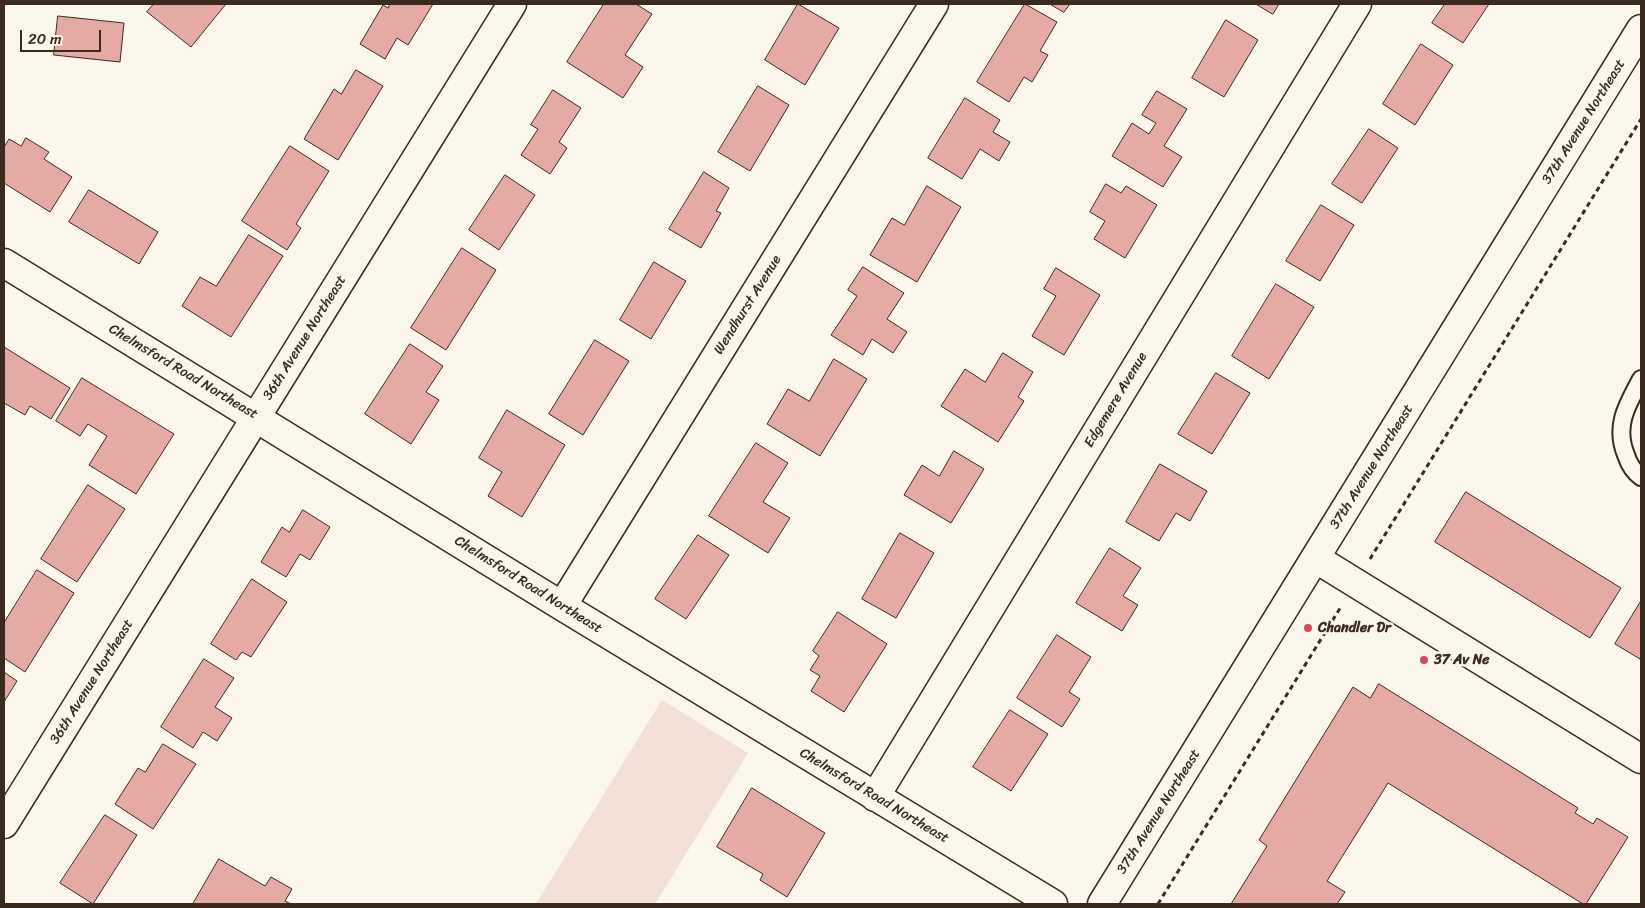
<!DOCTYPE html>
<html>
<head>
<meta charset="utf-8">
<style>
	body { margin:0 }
	#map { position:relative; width:1645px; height:908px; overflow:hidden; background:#fbf7ec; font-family:Sriracha,sans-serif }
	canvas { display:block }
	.frame { position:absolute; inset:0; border:5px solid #3b2a1e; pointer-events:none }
	.scale { position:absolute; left:20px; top:30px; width:81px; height:22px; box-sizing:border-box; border:2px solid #3b2a1e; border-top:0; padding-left:6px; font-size:15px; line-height:18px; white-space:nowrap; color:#3b2a1e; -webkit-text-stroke:4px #fbf7ec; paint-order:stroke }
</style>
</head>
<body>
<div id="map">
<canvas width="1645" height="908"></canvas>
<div class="frame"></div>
<div class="scale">20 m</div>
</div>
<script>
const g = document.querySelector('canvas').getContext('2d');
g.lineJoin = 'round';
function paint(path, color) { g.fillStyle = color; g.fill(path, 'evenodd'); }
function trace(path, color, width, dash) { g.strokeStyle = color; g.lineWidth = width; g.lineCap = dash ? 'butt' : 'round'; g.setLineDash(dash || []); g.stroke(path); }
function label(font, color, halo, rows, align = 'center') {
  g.font = font + ' Sriracha,sans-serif'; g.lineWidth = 5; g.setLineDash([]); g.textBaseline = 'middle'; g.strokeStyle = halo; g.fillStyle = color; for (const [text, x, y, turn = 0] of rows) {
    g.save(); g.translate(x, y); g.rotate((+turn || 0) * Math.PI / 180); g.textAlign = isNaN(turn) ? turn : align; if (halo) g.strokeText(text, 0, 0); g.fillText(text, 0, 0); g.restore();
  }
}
const built = new Path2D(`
	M662 700 748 753 655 904H536Z`);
const building = new Path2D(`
	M154 4H226L191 47 147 12Z
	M390 4H433L408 45 397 38 385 59 360 44 383 5 388 8Z
	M604 4H636L652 14 625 55 643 67 623 98 567 62Z
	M798 4 839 28 805 85 765 60Z
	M1025 4 1057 22 1040 51 1048 55 1032 82 1024 77 1009 102 977 82Z
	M1050 4H1070L1064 12Z
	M1256 4H1279L1273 14Z
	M1445 4H1489L1463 43 1432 23Z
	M58 16 124 23 120 62 54 55Z
	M1226 20 1258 40 1224 97 1192 78Z
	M1421 44 1453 65 1415 125 1383 104Z
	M356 70 383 86 338 160 304 139 334 89 341 94Z
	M758 86 789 105 750 171 718 152Z
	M553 90 581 108 559 142 567 148 550 174 521 155 538 129 531 125Z
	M1157 91 1187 109 1164 146 1182 157 1163 187 1112 156 1132 123 1149 134 1156 123 1142 115Z
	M965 98 1000 120 993 132 1010 142 999 161 980 149 962 179 928 158Z
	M1369 129 1398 148 1362 203 1332 184Z
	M26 138 49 152 44 159 72 177 50 212 4 183V147L9 139 21 146Z
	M290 146 329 171 296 224 301 228 287 250 242 221Z
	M704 172 729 188 716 211 721 213 701 248 669 229Z
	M505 175 535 195 499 250 469 230Z
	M1106 184 1121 193 1126 186 1157 205 1125 258 1094 239 1105 221 1090 212Z
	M927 186 961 207 917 282 870 255 892 218 904 225Z
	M89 190 158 232 139 264 69 222Z
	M1321 205 1354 225 1320 281 1286 261Z
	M249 235 283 256 231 337 182 306 200 277 216 286Z
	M462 248 496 270 446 350 411 328Z
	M654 262 686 281 651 339 620 320Z
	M863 267 904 293 887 319 907 332 893 353 872 339 863 355 831 335 857 296 848 290Z
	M1056 268 1100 295 1064 355 1032 336 1056 296 1044 289Z
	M1276 284 1314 307 1269 379 1232 356Z
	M595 340 629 361 583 435 549 414Z
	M410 344 443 366 426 392 439 400 411 444 365 414Z
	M4 347 70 388 51 419 30 406 25 415 4 403Z
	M1003 353 1033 372 1018 397 1024 401 998 442 941 406 965 369 985 382Z
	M834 359 867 379 820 456 767 424 788 389 809 401Z
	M1216 373 1250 393 1212 454 1178 434Z
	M82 378 174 434 136 494 89 465 107 436 88 424 80 436 56 421Z
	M507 410 565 445 522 517 488 496 502 472 479 458Z
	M756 443 788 463 763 502 790 518 768 553 709 516Z
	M954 451 984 469 951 523 904 495 922 465 939 476Z
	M1160 464 1207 491 1190 521 1176 513 1159 541 1126 522Z
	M88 485 125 509 77 582 41 559Z
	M1466 492 1621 588 1590 638 1435 542Z
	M303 510 330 527 310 560 300 554 286 577 261 562 282 527 289 532Z
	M900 533 934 553 896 618 862 599Z
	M698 535 729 555 686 619 655 599Z
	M1110 548 1141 568 1123 596 1138 605 1122 631 1076 603Z
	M37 570 74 593 25 672 4 658V623Z
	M252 579 287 602 251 657 242 652 236 660 211 644Z
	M1641 601V657L1640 659 1615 644Z
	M838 612 887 644 844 712 811 691 820 676 810 670 819 656 813 651Z
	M1057 635 1091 657 1069 692 1080 699 1062 727 1017 698Z
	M204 659 234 678 215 707 232 718 217 741 203 732 193 748 161 727Z
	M4 672 17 681 4 702Z
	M1379 684 1578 808 1575 813 1593 824 1597 818 1628 837 1586 904H1583L1388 783 1327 881 1345 892 1337 904H1231L1267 846 1259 840 1353 687 1370 698Z
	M1010 710 1048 734 1011 791 973 767Z
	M163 744 196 764 153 829 115 804 138 768 145 772Z
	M752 788 825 833 787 897 760 880 763 874 717 847Z
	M105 815 137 835 93 904 60 883Z
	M219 859 265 886 271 877 292 889 285 901 291 904H193Z`);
const path = new Path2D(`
	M1370 559 1641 119
	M1158 904 1342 605`);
const lane = new Path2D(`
	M1641 379C1627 405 1614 426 1626 455 1629 464 1634 472 1641 477`);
const street = new Path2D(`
	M4 263 562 606 1053 904
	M562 606 934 4
	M875 797 1357 4
	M4 824 512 4`);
const secondary = new Path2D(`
	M1315 558 1641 759
	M1102 904 1641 29`);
const markers = [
	[1308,628,5,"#d1495b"],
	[1424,660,5,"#d1495b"]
];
const streetNames = [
	["37th Avenue Northeast",1584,122,-58],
	["Wendhurst Avenue",748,305,-58],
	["36th Avenue Northeast",305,338,-58],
	["Chelmsford Road Northeast",183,372,31],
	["Edgemere Avenue",1116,400,-59],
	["37th Avenue Northeast",1372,467,-58],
	["Chelmsford Road Northeast",528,585,32],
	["36th Avenue Northeast",92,682,-58],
	["Chelmsford Road Northeast",874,796,31],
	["37th Avenue Northeast",1159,812,-58]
];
const poiNames = [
	["Chandler Dr",1318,628],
	["37 Av Ne",1434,660]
];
paint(built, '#f4e0d6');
paint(building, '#e5aaa3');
trace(building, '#3b2a1e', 1);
trace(lane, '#3b2a1e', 20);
trace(street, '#3b2a1e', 31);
trace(secondary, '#3b2a1e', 31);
trace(path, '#3b2a1e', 3, [5, 4]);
trace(lane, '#fbf7ec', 16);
trace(street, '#fbf7ec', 28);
trace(secondary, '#fbf7ec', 28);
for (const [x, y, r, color] of markers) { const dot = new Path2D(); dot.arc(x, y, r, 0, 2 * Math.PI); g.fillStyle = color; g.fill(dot); trace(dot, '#fbf7ec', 2); }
label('14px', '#3b2a1e', '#fbf7ec', streetNames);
label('bold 14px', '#3b2a1e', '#fbf7ec', poiNames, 'left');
</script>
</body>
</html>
